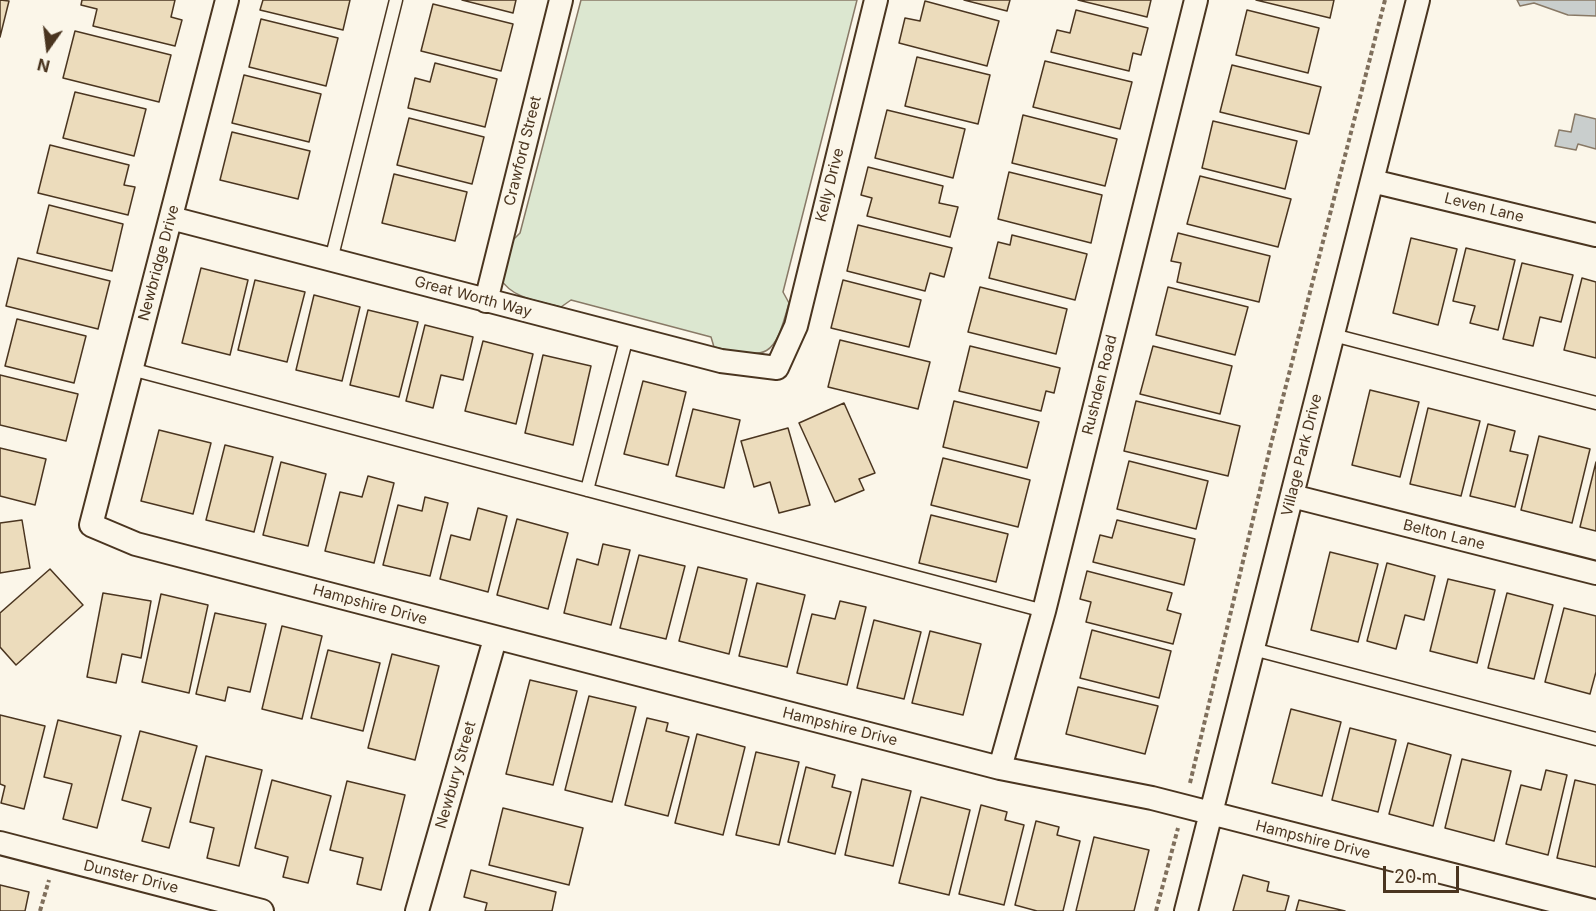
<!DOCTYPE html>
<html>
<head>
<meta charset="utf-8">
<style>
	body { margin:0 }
	#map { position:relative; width:1596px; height:911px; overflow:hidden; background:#fbf6e9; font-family:Inter,sans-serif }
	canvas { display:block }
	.north { position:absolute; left:18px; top:18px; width:60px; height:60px; -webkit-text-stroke:4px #fbf6e9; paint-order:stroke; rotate:194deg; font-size:16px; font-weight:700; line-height:24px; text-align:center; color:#4a3520 }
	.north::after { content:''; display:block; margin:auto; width:21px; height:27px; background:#4a3520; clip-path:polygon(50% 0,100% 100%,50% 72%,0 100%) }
	.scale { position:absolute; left:1383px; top:866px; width:76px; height:27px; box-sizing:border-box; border:3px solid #4a3520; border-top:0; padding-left:8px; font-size:18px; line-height:21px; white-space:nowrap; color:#4a3520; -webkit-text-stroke:4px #fbf6e9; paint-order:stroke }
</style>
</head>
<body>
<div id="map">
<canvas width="1596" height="911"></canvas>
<div class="north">N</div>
<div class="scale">20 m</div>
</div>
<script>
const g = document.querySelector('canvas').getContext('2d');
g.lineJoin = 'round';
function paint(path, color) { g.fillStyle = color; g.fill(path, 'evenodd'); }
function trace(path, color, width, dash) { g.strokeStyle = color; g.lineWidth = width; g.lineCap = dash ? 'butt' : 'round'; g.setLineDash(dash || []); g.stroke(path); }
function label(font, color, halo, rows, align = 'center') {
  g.font = font + ' Inter,sans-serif'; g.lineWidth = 4.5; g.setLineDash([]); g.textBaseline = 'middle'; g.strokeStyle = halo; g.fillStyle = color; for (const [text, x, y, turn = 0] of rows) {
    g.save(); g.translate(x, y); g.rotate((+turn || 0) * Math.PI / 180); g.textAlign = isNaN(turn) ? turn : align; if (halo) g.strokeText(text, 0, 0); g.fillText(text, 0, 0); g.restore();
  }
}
const green = new Path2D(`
	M581 0H857L783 292 789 303C774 358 769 360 714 347L711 337 571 300 561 307C539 301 512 299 500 278L507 246 520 233Z`);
const water = new Path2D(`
	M1517 0H1596V16L1568 15 1534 3 1520 6Z
	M1575 114 1596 119V149L1578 144 1576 150 1555 146 1559 130 1571 132Z`);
const building = new Path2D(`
	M0 0 9 1 0 37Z
	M82 0H175L171 17 182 20 175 46 93 26 97 9 81 5Z
	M263 0H350L343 30 260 10Z
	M462 0H516L513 13Z
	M964 0H1010L1007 11Z
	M1078 0H1151L1147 17Z
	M1256 0H1334L1330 18Z
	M925 1 999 21 987 66 899 43 905 18 920 21Z
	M433 4 513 24 501 71 421 51Z
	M1076 10 1148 28 1141 55 1133 53 1129 71 1051 52 1057 30 1070 33Z
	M1247 10 1319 28 1308 73 1236 55Z
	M261 19 338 38 326 86 249 67Z
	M75 31 171 55 159 102 63 78Z
	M917 57 990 75 978 124 905 106Z
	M1045 61 1132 82 1120 129 1033 107Z
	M435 63 497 79 485 127 408 108 415 78 430 82Z
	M1232 65 1321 87 1309 134 1220 112Z
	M244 75 321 94 309 142 232 123Z
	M75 92 146 109 134 156 63 138Z
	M887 110 965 129 953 178 875 158Z
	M1023 115 1117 139 1105 186 1012 163Z
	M409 118 484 137 472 184 397 165Z
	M1213 121 1297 141 1285 189 1202 168Z
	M232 132 310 151 298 199 220 180Z
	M50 145 129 165 124 185 135 187 128 215 38 193Z
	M868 167 943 186 939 203 958 207 950 237 867 216 872 198 861 195Z
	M1009 172 1102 195 1091 243 998 219Z
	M394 174 467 192 455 241 382 223Z
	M1200 176 1291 199 1278 247 1187 224Z
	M49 205 123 224 112 271 37 253Z
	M858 225 952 248 944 277 930 273 925 291 847 271Z
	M1178 233 1270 256 1259 302 1177 282 1181 263 1171 261Z
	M1012 235 1087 254 1075 300 989 278 998 242 1010 245Z
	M1411 238 1457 249 1438 325 1393 313Z
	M1466 248 1515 260 1498 330 1470 323 1475 306 1453 301Z
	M18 258 110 281 98 329 6 306Z
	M1522 263 1573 275 1561 322 1540 317 1533 346 1503 339Z
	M201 268 248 280 230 355 182 343Z
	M1582 278 1596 282V358L1564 350Z
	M255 280 305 292 287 362 238 350Z
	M843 280 921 300 909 347 831 328Z
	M980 287 1067 309 1056 354 968 332Z
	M1168 287 1248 307 1235 355 1156 335Z
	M314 295 360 307 342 381 296 370Z
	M368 310 418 322 399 397 350 385Z
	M17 319 86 336 74 383 5 366Z
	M425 325 473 337 463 380 441 375 433 408 406 401Z
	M840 340 930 362 918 409 828 387Z
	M483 341 533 354 516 424 465 411Z
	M970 346 1060 368 1054 393 1046 391 1041 411 959 391Z
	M1153 346 1232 366 1220 414 1140 394Z
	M543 355 591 366 573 445 525 433Z
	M0 375 78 394 66 441 0 425Z
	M643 381 686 392 668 465 624 454Z
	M1370 390 1419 402 1400 477 1352 465Z
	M954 401 1039 422 1027 468 943 447Z
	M1136 401 1240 426 1228 476 1124 451Z
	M844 403 875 473 859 479 864 490 835 502 799 423Z
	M1428 408 1480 421 1461 496 1410 484Z
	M693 409 740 420 724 488 676 476Z
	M1488 424 1515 431 1510 451 1528 455 1515 507 1470 496Z
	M788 428 810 505 779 513 770 482 754 487 741 441Z
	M159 430 211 443 193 514 141 501Z
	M1539 436 1590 449 1572 523 1521 510Z
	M225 445 273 457 254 532 206 520Z
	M0 448 46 459 35 505 0 496Z
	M943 458 1030 480 1018 527 931 505Z
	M1129 461 1208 481 1196 529 1117 509Z
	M281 462 326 474 308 546 263 535Z
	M1596 462V531L1580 527Z
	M368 476 394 483 374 563 325 551 340 492 362 497Z
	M425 497 448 503 430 576 383 565 398 505 422 511Z
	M478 508 507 516 488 592 440 579 451 535 470 540Z
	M931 515 1008 534 996 582 919 563Z
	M517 519 568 533 548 609 497 595Z
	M22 520 30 568 0 573V523Z
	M1117 520 1195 539 1184 585 1093 562 1100 535 1112 538Z
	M603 544 630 550 611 625 564 613 577 559 598 565Z
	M1330 552 1378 564 1358 642 1311 630Z
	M639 555 685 566 666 639 620 628Z
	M1387 563 1435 576 1424 620 1405 615 1396 649 1367 641Z
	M698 567 747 579 729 654 679 641Z
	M50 569 83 605 16 665 0 647V613Z
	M1087 571 1172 593 1167 610 1181 614 1173 644 1086 622 1091 602 1080 599Z
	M1448 579 1495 590 1477 663 1430 651Z
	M757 583 805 595 787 667 739 656Z
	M103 593 151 601 141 658 122 654 116 683 87 677Z
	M1507 593 1553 605 1534 679 1488 668Z
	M161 594 208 605 189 693 142 682Z
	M840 601 866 607 847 685 797 673 812 614 835 619Z
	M1564 608 1596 616V672L1590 694 1545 682Z
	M215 613 266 624 250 692 228 687 225 701 196 694Z
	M874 620 921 632 904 699 857 688Z
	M282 626 322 636 302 719 262 709Z
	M1092 630 1171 651 1159 698 1080 678Z
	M930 631 981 644 963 715 912 703Z
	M328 650 380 663 363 731 311 718Z
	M392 654 439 666 415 760 368 748Z
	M530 680 577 691 553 785 506 774Z
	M1078 687 1158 706 1145 754 1066 734Z
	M589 696 636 707 612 802 565 790Z
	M1291 709 1341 722 1322 796 1272 783Z
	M0 715 45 726 24 809 1 803 5 786 0 784Z
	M647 718 668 723 666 731 689 737 668 816 625 805Z
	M58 720 121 736 97 828 63 819 72 784 44 777Z
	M1350 728 1396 740 1378 812 1332 800Z
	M140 731 197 746 169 848 142 841 151 808 122 800Z
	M697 734 745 747 723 835 675 823Z
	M1408 743 1451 755 1433 826 1389 814Z
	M756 752 799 762 779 845 736 835Z
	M206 756 262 770 239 866 207 858 214 828 190 822Z
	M1462 759 1511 771 1494 841 1445 828Z
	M806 767 835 775 832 787 851 792 835 854 788 842Z
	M1546 770 1567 775 1548 855 1506 844 1521 785 1541 790Z
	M862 779 911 791 893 866 845 855Z
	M272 780 331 796 308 883 283 877 288 857 255 848Z
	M1575 780 1596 785V867L1557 858Z
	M347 781 405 795 381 890 357 884 363 858 330 850Z
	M921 797 970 810 949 895 899 883Z
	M981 805 1007 812 1005 820 1024 825 1004 905 959 894Z
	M503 808 583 828 569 885 489 865Z
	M1036 821 1059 827 1057 835 1080 841 1063 911H1037L1015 905Z
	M1094 837 1149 850 1134 911H1076Z
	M471 870 556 892 552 911H485L487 903 464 897Z
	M1243 875 1269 882 1267 891 1289 896 1285 911H1233Z
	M0 885 29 892 25 911H0Z
	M1299 900 1345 911H1296Z`);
const path = new Path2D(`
	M1190 783 1271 444 1385 0
	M40 911 49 880
	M1156 911 1178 828`);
const service = new Path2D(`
	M331 260 396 0
	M1333 335 1596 403
	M131 369 1044 611
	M587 490 627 337
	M1253 649 1596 739`);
const minor = new Path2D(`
	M227 0 91 525 136 544 1000 768 1152 798 1594 911
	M1372 181 1596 235
	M171 218 721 361 777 368 796 326 876 0
	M486 301 561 0
	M1292 496 1596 573
	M1000 768 1044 611 1196 0
	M0 843 262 911
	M417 911 495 639
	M1186 911 1418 0`);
const streetNames = [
	["Crawford Street",523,151,-76],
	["Kelly Drive",830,185,-76],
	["Leven Lane",1484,208,14],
	["Newbridge Drive",159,263,-75],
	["Great Worth Way",473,297,15],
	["Rushden Road",1100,385,-76],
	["Village Park Drive",1302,455,-76],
	["Belton Lane",1444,535,14],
	["Hampshire Drive",370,605,15],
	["Hampshire Drive",840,727,14],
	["Newbury Street",456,775,-74],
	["Hampshire Drive",1313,840,14],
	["Dunster Drive",131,877,14]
];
paint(green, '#dce7d0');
trace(green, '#887966', 1.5);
paint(water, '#c9cecd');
trace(water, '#887966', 1.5);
paint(building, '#ecdcbc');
trace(building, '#4a3520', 1.5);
trace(service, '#4a3520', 15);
trace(minor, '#4a3520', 26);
trace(path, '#7f6f5c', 4, [4.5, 3]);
trace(service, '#fbf6e9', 12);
trace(minor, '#fbf6e9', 22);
label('15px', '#4a3520', '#fbf6e9', streetNames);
</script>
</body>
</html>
